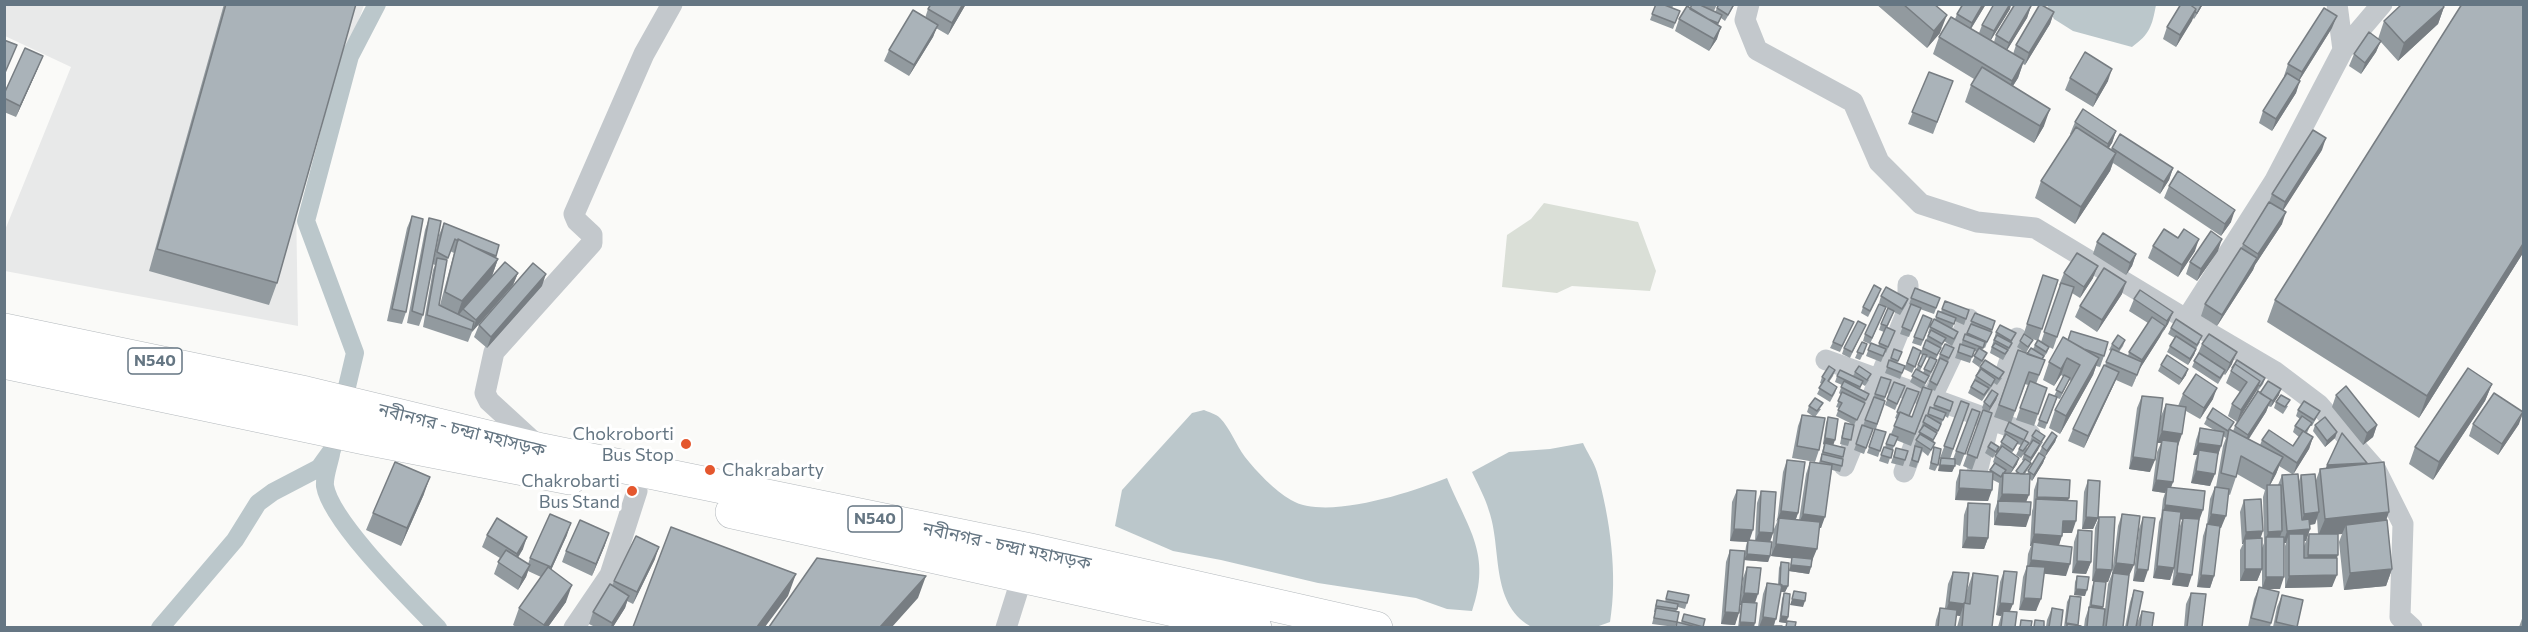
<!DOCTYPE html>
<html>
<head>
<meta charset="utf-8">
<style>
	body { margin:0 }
	#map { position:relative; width:2528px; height:632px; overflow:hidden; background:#fafaf8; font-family:Commissioner,sans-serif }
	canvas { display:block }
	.frame { position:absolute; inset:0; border:6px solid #657683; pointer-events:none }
</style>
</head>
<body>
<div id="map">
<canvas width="2528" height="632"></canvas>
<div class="frame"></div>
</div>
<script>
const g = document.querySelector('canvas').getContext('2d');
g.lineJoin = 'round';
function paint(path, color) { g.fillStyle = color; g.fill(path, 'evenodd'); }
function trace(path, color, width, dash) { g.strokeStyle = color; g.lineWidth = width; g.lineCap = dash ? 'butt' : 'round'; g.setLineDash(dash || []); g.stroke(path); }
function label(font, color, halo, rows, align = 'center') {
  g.font = font + ' Commissioner,"Noto Sans Bengali",sans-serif'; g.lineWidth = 6; g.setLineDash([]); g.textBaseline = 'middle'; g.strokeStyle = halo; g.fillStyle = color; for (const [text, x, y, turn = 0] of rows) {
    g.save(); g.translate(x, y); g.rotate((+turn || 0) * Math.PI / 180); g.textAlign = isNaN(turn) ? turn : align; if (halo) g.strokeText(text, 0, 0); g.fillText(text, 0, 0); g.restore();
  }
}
const built = new Path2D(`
	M5 5H364L296 203 298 326 5 271V230L71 67 5 36Z`);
const green = new Path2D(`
	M1544 203 1638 222 1656 271 1650 291 1572 286 1557 293 1502 287 1507 235 1531 219Z`);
const water = new Path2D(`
	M2047 5V4L2156 5C2152 26 2150 34 2132 47L2073 31 2054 19Z
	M1204 410C1208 412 1216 414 1220 418 1230 428 1236 445 1245 457 1257 472 1274 490 1291 500 1326 521 1412 492 1447 478 1468 529 1492 554 1472 611L1447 609 1416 598 1318 583 1221 560 1173 551 1115 526 1122 490 1192 413Z
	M1583 443C1587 452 1594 462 1597 472 1610 518 1618 575 1610 622L1596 627 1530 626C1490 603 1502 548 1489 511 1485 497 1478 485 1472 472L1509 452 1550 449Z`);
const canal = new Path2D(`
	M331 454C329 464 324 477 325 486 331 522 411 600 438 628
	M160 628 235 540 258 503 273 492 319 468 332 450 355 353 306 221 350 56 377 4`);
const minor = new Path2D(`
	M1749 4 1745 20 1757 50 1853 102 1879 162 1921 204 1977 222 2035 228 2199 327
	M2337 4 2343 50
	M2382 4 2343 50 2274 182 2191 312 2199 327 2274 371 2319 405 2376 470 2403 524 2400 617 2412 628
	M1826 360 2030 434
	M537 445 489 401 485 393 494 352 592 243V235L577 221 574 214 644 54 672 4
	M1844 466 1908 309V285
	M1904 472 1931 399 1969 319
	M1976 476 1990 420 2017 338
	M574 628 610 575 637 491
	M1006 628 1022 577`);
const trunk = new Path2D(`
	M4 330 306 393 542 450 1030 550 1376 628
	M4 362 365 438 570 478
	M732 512 1255 628`);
const wall = new Path2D(`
	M224 4H356L277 283 269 305 149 271Z
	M966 4 948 35 936 28 933 37 909 76 884 61 889 50 925 18 928 9Z
	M1656 4 1670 8 1665 4H1674L1672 8 1680 11 1673 29 1650 20Z
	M1692 4H1717L1714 11 1715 12 1717 8 1735 4 1725 21 1721 18 1718 25 1717 39 1709 51 1675 31 1679 19 1690 9Z
	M1876 4H1934L1940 33 1927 48Z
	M1986 4 1971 29 1979 33 1982 25 1994 4H2011L2010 9 1991 40 1994 42 1996 35 2031 6 2027 18 2007 50 2013 54 2016 45 2054 12 2050 24 2025 65 2023 64 2018 78 2013 86 2044 126 2034 143 1965 102 1971 85 1974 79 1933 54 1939 37 1955 19 1957 14Z
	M2181 4H2203L2194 19 2193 18 2176 47 2163 39 2167 27Z
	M2444 7 2438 24 2398 61 2380 41 2376 52 2361 74 2349 66 2354 54 2378 39 2384 21Z
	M2332 28 2299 81 2296 93 2272 131 2259 123 2263 111 2285 76H2284L2288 64Z
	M38 68 16 117 4 112V94Z
	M1929 72 1953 81 1933 134 1908 124Z
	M2070 78 2108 81 2093 107 2065 90Z
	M2075 122 2116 131 2112 143 2109 148 2111 150 2112 148 2173 168 2169 180 2160 194 2113 163 2110 171 2075 224 2035 198 2041 181 2071 135 2070 134Z
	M2322 150 2283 210 2282 224 2255 265 2253 270 2217 326 2201 316 2205 304 2241 248 2269 202 2272 194Z
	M2169 186 2231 222 2221 236 2164 198Z
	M412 216 406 312 402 324 387 321 407 228Z
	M429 218 423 315 419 326 407 323 425 230Z
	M444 223 499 245 496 258 498 259 492 276 518 273 513 285 472 332 468 342 423 327 433 270 435 265 433 264 439 235ZM450 251 454 253 440 305H439L447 260Z
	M2097 242 2136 254 2132 266 2126 275 2093 254Z
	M2153 246 2195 251 2178 277 2148 258Z
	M2218 251 2197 281 2186 274 2190 262Z
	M2523 253 2419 418 2267 322 2275 300Z
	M2064 273 2093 278 2080 298 2072 293 2053 349 2049 347 2047 353 2043 358V359L2045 360 2036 384 2047 388 2034 426 2016 420 2028 385 2025 384 2011 423 1994 417 2018 350 2027 354 2033 349 2035 345 2041 342 2060 286 2059 285Z
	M2043 275 2058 280 2038 341 2030 338V346L2026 353 2017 347 2023 336Z
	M542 286 487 348 474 337 479 325Z
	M1915 288 1940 298 1934 314 1920 309 1909 337 1900 334 1911 305 1909 304Z
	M2122 294 2097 332 2075 317 2080 306Z
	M1879 295 1868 317 1861 313 1863 307Z
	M1881 296 1908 299 1906 305 1900 315 1894 312 1887 328 1895 331 1886 353 1885 352 1881 362 1866 356 1871 343 1878 346 1884 332 1879 330 1881 324 1891 310 1879 303Z
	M2134 299 2173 312 2168 324 2139 370 2132 387 2116 380 2084 448 2068 441 2073 429 2105 365 2111 351 2109 350 2112 344 2125 340 2123 346 2119 352 2128 356 2129 352 2148 323 2129 311Z
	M1945 301 1969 310 1964 325 1955 321 1952 329 1958 332 1956 338 1952 346 1944 341 1936 359 1937 360 1935 366 1924 387 1932 390 1911 446 1896 440 1888 464 1879 461 1884 447H1885L1890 434H1891L1897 419 1895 418 1907 388 1910 416 1912 417 1922 389 1910 382 1923 355 1920 354 1929 333H1928L1930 327 1935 320 1938 311 1941 312ZM1926 357 1929 358 1923 373 1920 371Z
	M1886 307 1870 344 1863 341 1865 334Z
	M1975 313 1995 321 1985 348 1983 347V348L1982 350 1984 359 1979 367 1972 362 1977 352 1974 351 1970 363 1955 358 1960 344 1961 345 1965 334 1966 335Z
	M1923 315 1932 319 1921 346 1912 343Z
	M1854 322 1840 352 1830 348 1833 342Z
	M1866 325 1850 358 1842 354 1844 348Z
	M2171 328 2200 342 2196 349 2194 355 2188 365 2167 352 2170 346 2175 338 2168 334Z
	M1996 332 2013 339 2009 349 2003 360 1990 353Z
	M2068 340 2104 356 2100 367 2096 366 2093 375 2060 434 2049 428 2055 410 2071 381 2069 380 2060 399 2057 398 2045 429 2037 426 2049 394 2054 396 2064 377 2061 375 2054 386 2043 380 2049 362Z
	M1862 342 1865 350 1860 360 1855 358Z
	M2202 344 2232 364 2225 375 2224 374 2218 384 2192 367Z
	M1913 347 1921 351 1912 373 1904 369Z
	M1954 348 1935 391 1927 387 1939 361 1938 360 1940 354Z
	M1894 349 1902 352 1897 363 1905 366 1900 379 1885 373Z
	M2161 365 2186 375 2179 385 2158 371Z
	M1980 367 2002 378 1997 385 1994 383 1982 401 1968 393Z
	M1835 370 1833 376 1829 382 1837 387 1835 393 1830 402 1817 394 1822 384 1820 383 1822 377Z
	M2231 371 2265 378 2263 384 2257 392 2256 391 2237 422 2228 416 2232 404 2240 392 2226 383Z
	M1855 372 1869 380 1865 386 1862 384 1860 389 1869 394 1854 425 1848 446 1840 444 1843 429 1845 423 1854 425 1836 416 1839 408 1836 407 1841 395 1839 393 1842 385 1835 382 1837 376H1853Z
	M1881 377 1891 380 1884 401H1885L1876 429 1886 432 1878 457 1867 453 1875 430 1873 429 1864 454 1854 450Z
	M1894 382 1905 386 1895 410 1885 405Z
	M2492 384 2485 401 2433 480 2409 464 2415 447Z
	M2260 393 2279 395 2271 407 2268 406 2266 412 2249 439 2260 445 2262 440 2293 446 2299 437 2293 432 2295 426 2300 419 2296 416 2298 410 2317 417 2312 426H2310L2307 433 2313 437 2309 449 2293 474 2299 481 2301 475 2316 480 2320 469 2366 464 2387 520 2392 569 2386 586 2344 590 2339 542 2342 534H2338L2337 558 2332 587 2285 588V546L2286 543H2284L2280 589H2266L2271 623 2270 627H2248L2254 599 2259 587 2262 588V569L2257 581H2240V550L2243 544H2242L2240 512 2244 500 2260 538 2262 548 2264 543 2263 497 2265 490 2237 474 2230 495 2228 494 2221 528H2220L2214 576 2210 588 2197 587 2203 536 2207 524 2210 499 2215 487H2216L2223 446 2227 435 2226 438 2223 436 2221 446 2217 458 2210 486 2191 483 2195 462 2197 455H2193L2196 440 2200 428 2214 430 2204 424 2207 418 2233 431 2235 426ZM2279 466 2292 474 2282 475 2278 485H2270L2276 474ZM2317 518 2318 534H2309L2304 546V541H2306L2310 529V525L2315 524Z
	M1998 394 1996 400 1988 412 1992 413 1972 470 1963 466 1983 410 1985 411 1982 408 1984 402Z
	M2183 394 2213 399 2200 419 2186 411 2178 446 2173 482 2171 488 2199 521 2188 587 2172 585 2179 529 2182 520 2180 519 2174 568 2170 580 2153 578 2159 522 2161 517 2163 499 2165 493 2152 491 2157 452 2161 443H2157L2161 416 2166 404 2179 406H2178Z
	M2336 395 2377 425 2373 437 2363 445 2332 407Z
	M1938 396 1953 402 1948 418 1945 416 1933 442 1935 443 1932 449 1928 456 1922 451 1916 468 1909 466 1915 447 1914 446 1921 429V428L1923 422 1927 416 1930 407 1933 408Z
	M2142 396 2150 472 2129 469 2137 408Z
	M1961 401 1969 404 1950 459H1953L1972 409 1980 412 1960 466 1955 464 1952 472 1938 471 1939 465 1941 458 1943 459 1940 458Z
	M2276 402 2288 406 2283 414 2274 408Z
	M1809 406 1821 409 1815 417 1819 450 1815 462 1792 458 1798 426 1802 415 1814 417 1807 412Z
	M1828 417 1833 445 1845 448 1842 458V466L1840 472 1832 470 1821 528H1819L1811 567 1809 574 1789 571 1788 586 1785 592H1780L1774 626 1782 627H1758L1763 594 1767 583 1778 584 1779 568 1781 562 1789 570 1792 558 1771 556 1774 529 1777 522 1783 472 1787 460 1798 513 1796 519 1799 520 1806 474 1810 462 1819 463 1824 445 1823 444 1826 423Z
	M2473 424H2519L2498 455 2469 436Z
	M2315 425 2337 432 2335 438 2325 447 2313 431Z
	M2005 431 2024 440 2027 449 2021 458 2016 455 2021 445 2017 444 2012 453 2017 464 2011 473H2016L2024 461 2022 460 2024 454 2031 443 2030 442 2032 436 2043 442 2030 462 2031 463 2028 469 2025 474H2027L2039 453 2042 447 2057 436 2055 442 2045 457 2043 463 2032 481 2030 479 2026 502V527L1994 525V512L1997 503 1999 483 1993 480 1988 501 1955 500 1956 482 1960 470 1989 472 1994 463 1993 462 1995 456 2000 449 1999 448 2004 437H2003Z
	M1934 447 1938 465 1935 471 1929 469Z
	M1988 447H1999L1993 458 1985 453Z
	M1896 448 1905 460 1903 466 1891 463Z
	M2038 478 2068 501 2072 533H2062L2059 545 2066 576 2044 573 2036 611 2019 610 2023 577 2027 566 2028 554 2031 546H2030L2032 511 2033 508 2034 490Z
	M2088 480 2098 518 2093 529H2082L2084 492Z
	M1737 490 1750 540 1755 541 1757 503 1761 491 1773 533 1770 542V556L1768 562 1744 560 1746 546 1747 542 1730 541 1732 502Z
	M424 494 401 546 366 530 373 513Z
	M1968 503 1988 538 1984 549 1962 548 1964 515Z
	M2122 514 2129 576 2123 627H2103L2108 584 2112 574 2118 526Z
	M2099 517 2112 570 2108 582 2092 581 2095 528Z
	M2143 517 2144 582 2133 581 2139 529Z
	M2078 530 2091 562 2086 574 2072 573 2074 542Z
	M487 535 523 549 518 558 528 564 530 558 567 535 551 570 566 602 548 627H516L513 625 519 608 541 577 528 571 526 577 518 590 494 574 500 558 482 547Z
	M605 545 592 576 562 562 566 551Z
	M1730 550 1740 604 1743 578 1747 567 1755 603 1754 627H1738L1741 605H1740L1735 625 1721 624 1726 562Z
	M655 559 633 604 627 601 625 608 613 627H595L589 624 593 612 612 586 614 581Z
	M2004 571 2010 612 2015 627H1998L2001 616 1996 615 2000 582Z
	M1953 572 1967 590 1973 573 1992 627H1957L1960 616 1956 615 1955 627H1935L1936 620 1940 608H1945L1948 584Z
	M2077 576 2085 596 2074 595 2075 582Z
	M2094 581 2103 607 2102 609 2103 627H2084L2085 619 2089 607 2092 587Z
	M2134 590 2136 627H2125L2130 602Z
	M1668 591 1687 603 1685 609 1678 607 1676 612 1677 622 1675 627 1652 624 1655 612H1654L1655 606 1657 600 1665 602Z
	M1784 593 1788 617 1786 623 1779 622 1782 599Z
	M2191 593 2202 627H2184L2186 604Z
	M2282 595 2303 600 2297 627H2273L2277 607Z
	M2070 596 2077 626 2081 627H2064L2067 602Z
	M2052 608 2061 627H2046L2047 620Z
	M2142 611 2152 627H2137V623Z
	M1684 614 1705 619 1703 627H1675L1681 623Z
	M2523 616V627H2519Z`);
const shadedWall = new Path2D(`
	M963 4H966L948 35 952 23Z
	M1983 4H1986L1967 35 1972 23Z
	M2010 4H2011L2010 9 1989 43 1994 31Z
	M2202 4H2203L2194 19 2197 13Z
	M2031 6 2027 18 2004 55 2009 43Z
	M2444 7 2438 24 2398 61 2404 43Z
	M2196 9 2192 21 2176 47 2180 35Z
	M2054 12 2050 24 2025 65 2029 53Z
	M1947 15 1940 33 1927 48 1934 31Z
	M2337 16 2332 28 2297 84 2302 72Z
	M938 25 933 37 909 76 914 65Z
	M1721 27 1717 39 1709 51 1714 39Z
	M2381 41 2376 52 2361 74 2365 63Z
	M43 56 38 68 16 117 20 106Z
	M2024 60 2018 78 2005 98 2012 81Z
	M2112 69 2108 81 2093 107 2097 95Z
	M2300 81 2296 93 2272 131 2276 119Z
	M2050 109 2044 126 2034 143 2040 126Z
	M2116 131 2112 143 2103 156 2108 144Z
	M2326 138 2322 150 2281 214 2285 202Z
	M2116 153 2110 171 2075 224 2081 207Z
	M2173 168 2169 180 2160 194 2164 182Z
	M2235 210 2231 222 2221 236 2225 224Z
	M2286 212 2282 224 2255 265 2253 270 2217 326 2222 315 2257 259 2258 254Z
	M2199 239 2195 251 2178 277 2182 265Z
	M2222 239 2218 251 2197 281 2201 269Z
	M2523 244V253L2419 418 2427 396Z
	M2136 254 2132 266 2126 275 2130 263Z
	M498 259 492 276 456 318 462 301Z
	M2098 266 2093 278 2080 298 2084 287Z
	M518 273 513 285 472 332 476 320Z
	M546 274 542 286 487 348 491 337Z
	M2126 282 2122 294 2097 332 2102 320Z
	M2173 312 2168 324 2163 332 2167 321Z
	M2165 326 2160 337 2139 370 2132 387 2142 360Z
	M2196 349 2194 355 2188 365 2190 359Z
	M2237 352 2232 364 2225 375 2230 363Z
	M2067 358 2061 375 2054 386 2061 369Z
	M2099 358 2093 375 2060 434 2066 416Z
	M2188 369 2186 375 2179 385 2182 379Z
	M2119 372 2114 384 2084 448 2088 436Z
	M2260 381 2256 392 2237 422 2241 410Z
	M2492 384 2485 401 2433 480 2439 462Z
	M2217 388 2213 399 2200 419 2204 408Z
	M2281 389 2279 395 2271 407 2273 401Z
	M1998 394 1996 400 1988 413 1990 407Z
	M2271 400 2266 412 2244 446 2248 435Z
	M2523 413 2519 424 2498 455 2502 444Z
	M2377 425 2373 437 2363 445 2367 433Z
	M2162 431 2182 434 2178 446 2162 440 2161 443H2157Z
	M2337 432 2335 438 2325 447 2327 441Z
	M2057 436 2055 442 2045 457 2047 451Z
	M2313 437 2309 449 2293 475 2297 463Z
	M1825 438 1835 440 1833 446 1823 444Z
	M2198 443 2221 446 2217 458 2199 450 2197 455H2193Z
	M2040 444 2038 450 2029 464 2031 458Z
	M2045 457 2043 463 2032 481 2034 475Z
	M2133 457 2155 460 2150 472 2129 469Z
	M2283 457 2276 474 2267 491 2273 474Z
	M2019 458 2017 464 2010 474 2013 468Z
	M2367 463 2362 474 2322 477 2327 465Z
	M1940 465 1955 466 1952 472 1938 471Z
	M2196 471 2215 474 2210 486 2191 483Z
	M430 477 424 494 401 546 407 528Z
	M2156 480 2173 482 2168 494 2167 487 2165 493 2152 491Z
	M1959 488 1992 490 1988 501 1955 500Z
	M2002 494 2029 495 2024 507 1998 503Z
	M2037 497 2069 498 2065 510 2036 500Z
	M2165 505 2203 510 2199 521 2162 517Z
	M1781 511 1798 513 1794 524 1779 518 1776 522Z
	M2319 512 2315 524 2300 526 2304 514Z
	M2389 512 2383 530 2346 525 2342 534 2318 536 2325 519Z
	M1998 513 2030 515 2026 527 1994 525Z
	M1803 514 1825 517 1821 528 1798 525Z
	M2211 514 2226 516 2221 528 2207 526Z
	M2086 517 2098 518 2093 529H2082Z
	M2063 521H2076L2072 533H2059Z
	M571 523 567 535 547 579 551 567Z
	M1734 529 1753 530 1749 542 1730 541Z
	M2310 529 2306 541 2289 543V534L2286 543H2283L2287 531Z
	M2263 531 2259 543 2245 539 2243 544H2242L2246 532Z
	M2282 531 2278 543 2266 539 2268 532Z
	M1759 532 1773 533 1769 545 1754 544Z
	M609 533 605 545 592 576 596 564Z
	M2034 534 2062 536 2058 548 2033 542 2031 546H2030Z
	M527 537 523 549 512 566 517 554Z
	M1967 537 1988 538 1984 549 1962 548Z
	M1776 544 1817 549 1812 561 1771 556Z
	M659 547 655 559 633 604 637 592Z
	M1747 554 1770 556 1768 562 1744 560Z
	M2308 555H2338L2333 567H2304Z
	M2031 560 2070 564 2066 576 2027 572Z
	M2077 561 2091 562 2086 574 2072 573Z
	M2116 563 2134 565 2129 576 2112 574Z
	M530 565 526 577 518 590 522 578Z
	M1791 565 1811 567 1809 574 1789 571Z
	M2157 566 2174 568 2170 580 2153 578Z
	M2096 569 2112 570 2108 582 2092 581Z
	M2137 569 2148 570 2144 582 2133 581Z
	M2245 569H2262L2257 581H2240Z
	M2392 569 2386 586 2344 590 2350 573Z
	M2177 573 2192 575 2188 587 2172 585Z
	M796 574 788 596 765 627H757Z
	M2201 575 2214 576 2210 588 2197 587Z
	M2337 575 2332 587 2285 588 2289 576Z
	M926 576 918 598 892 627H880Z
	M2266 577H2284L2280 589H2262Z
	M572 585 566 602 548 627H543Z
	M1780 586H1788L1785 592H1777Z
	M2076 589 2087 590 2085 596 2074 595Z
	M1744 593 1758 594 1754 606 1742 602 1741 605H1740Z
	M629 596 625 608 613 627H611L612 623Z
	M2024 598 2041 599 2036 611 2019 610Z
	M1792 599 1805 601 1803 607 1790 605Z
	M1949 602 1964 604 1960 616 1945 614Z
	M2000 603 2013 604 2008 616 2003 611 2001 616 1996 615Z
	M2091 605 2103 607 2101 613 2089 611Z
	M1725 612 1739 613 1735 625 1721 624Z
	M1781 616 1788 617 1786 623 1779 622Z
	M1763 617 1776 619 1773 627 1769 626 1768 627H1759Z
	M1740 622 1755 623 1754 627H1739Z`);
const building = new Path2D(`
	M226 4H356L277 283 157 249Z
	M931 4H963L952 23 928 9Z
	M1656 4H1662L1680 11 1675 23 1652 14Z
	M1692 4H1698L1722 15 1718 23 1708 19 1690 9Z
	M1719 4H1734L1728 15 1717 8Z
	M1903 4H1934L1947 15 1934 31Z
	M1963 4H1983L1972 23 1957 14Z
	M1994 4H2010L1994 31 1982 25Z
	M2015 4H2028L2031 6 2009 43 1996 35Z
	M2040 4 2054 12 2029 53 2016 45Z
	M2181 4H2189L2196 9 2180 35 2167 27Z
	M2189 4H2202L2197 13 2195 12 2196 9Z
	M2402 4H2442L2444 7 2404 43 2384 21Z
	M2462 4H2523V244L2427 396 2275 300Z
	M1687 6 1721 27 1714 39 1679 19Z
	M2324 8 2337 16 2302 72 2288 64Z
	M913 10 938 25 914 65 889 50Z
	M1951 17 2024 60 2012 81 1939 37Z
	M2369 32 2381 41 2365 63 2354 54Z
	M4 40 17 45 4 75Z
	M25 48 43 56 20 106 4 98V94Z
	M2085 52 2112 69 2097 95 2070 78Z
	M1982 67 2050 109 2040 126 1971 85Z
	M1929 72 1953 81 1937 122 1912 112Z
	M2287 73 2300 81 2276 119 2263 111Z
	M2083 109 2116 131 2108 144 2075 122Z
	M2076 127 2116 153 2081 207 2041 181Z
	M2313 130 2326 138 2285 202 2272 194Z
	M2120 134 2173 168 2164 182 2112 148Z
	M2178 171 2235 210 2225 224 2169 186Z
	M2269 202 2286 212 2258 254 2243 244Z
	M412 216 423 219 406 312 392 309Z
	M429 218 441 221 423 315 412 311Z
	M444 223 499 245 496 256 474 247 458 239V241L455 239 448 258 437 252Z
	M2164 229 2178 238 2184 229 2199 239 2182 265 2153 246Z
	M2211 231 2222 239 2201 269 2190 262Z
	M2103 233 2136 254 2130 263 2097 242Z
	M458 239 498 259 462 301 445 292Z
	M2241 248 2257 258 2222 315 2205 304Z
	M2077 253 2098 266 2084 287 2064 273Z
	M437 258 447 260 439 305 474 322 472 330 427 315Z
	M505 262 518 273 476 320 463 309Z
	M533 263 546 274 491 337 479 325Z
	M2104 268 2126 282 2102 320 2080 306Z
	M2043 275 2058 280 2042 329 2027 324Z
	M2061 283 2074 287 2057 337 2044 332Z
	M1874 285 1881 289 1870 311 1863 307Z
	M1886 287 1908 299 1902 309 1881 296Z
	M1915 288 1940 298 1936 308 1911 298Z
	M2140 290 2173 312 2167 321 2134 299Z
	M1945 301 1969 310 1966 319 1942 309Z
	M1879 304 1886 307 1872 338 1865 334Z
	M1911 304 1921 308 1911 331 1902 327Z
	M1888 308 1894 311 1887 326 1881 324Z
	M1938 311 1956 318 1954 324 1936 317Z
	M1975 313 1995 321 1992 330 1971 321Z
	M1923 315 1932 319 1923 340 1914 337Z
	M2152 317 2165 326 2142 360 2129 352Z
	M1844 318 1854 322 1842 346 1833 342Z
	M1934 319 1958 332 1954 339 1930 327Z
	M2176 319 2202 336 2197 345 2171 328Z
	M1858 321 1866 325 1852 352 1844 348Z
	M1971 324 1992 332 1987 342 1967 333Z
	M2000 325 2016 333 2011 341 1996 332Z
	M1886 327 1895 331 1888 347 1879 343Z
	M1931 330 1946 338 1942 344 1928 336Z
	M2071 331 2108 342 2104 356 2084 349 2068 340Z
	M1965 334 1985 342 1983 348 1963 340Z
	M2024 334 2033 340 2028 347 2020 341Z
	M2209 334 2237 352 2230 363 2202 344Z
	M1997 335 2012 343 2009 348 1994 340Z
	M2118 335 2125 340 2119 349 2112 344Z
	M2176 336 2196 349 2190 359 2170 346Z
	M2063 337 2099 358 2066 416 2055 410 2080 365 2067 358 2061 369 2049 362Z
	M1926 340 1941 348 1937 355 1923 348Z
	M2038 340 2049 347 2046 352 2035 345Z
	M1862 342 1867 344 1863 354 1857 352Z
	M1871 343 1886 349 1883 356 1868 350Z
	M1995 343 2008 350 2005 354 1992 347Z
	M1945 344 1954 348 1949 358 1940 354Z
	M1960 344 1975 349 1972 357 1958 352Z
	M1913 347 1921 351 1915 367 1907 363Z
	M1979 348 1987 353 1982 361 1974 356Z
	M2031 348 2044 356 2042 359 2027 354Z
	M1894 349 1902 352 1898 361 1891 358Z
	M2112 349 2142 362 2137 375 2106 362Z
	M2018 350 2045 360 2039 375 2029 372 2015 411 1999 405Z
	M2199 353 2225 370 2220 378 2194 361Z
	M1923 354 1927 355 1921 367 1918 365Z
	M2167 355 2188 369 2182 379 2161 365Z
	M1930 357 1937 360 1931 372 1924 369Z
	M1940 358 1948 362 1937 385 1930 381Z
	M1889 360 1905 366 1902 373 1887 367Z
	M1985 360 2004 372 1999 379 1980 367Z
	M2237 360 2265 378 2260 386 2258 385 2260 381 2235 364 2232 368Z
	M2235 364 2260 381 2241 410 2232 404 2247 382 2231 371Z
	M2104 365 2119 372 2088 436 2073 429Z
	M1829 366 1835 370 1828 381 1837 387 1832 396 1819 388 1825 379 1822 377Z
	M1859 366 1871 374 1867 380 1855 372Z
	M2468 368 2492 384 2439 462 2415 447Z
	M1916 369 1929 376 1925 383 1912 376Z
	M1981 369 1995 379 1991 386 1976 376Z
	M1840 370 1863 381 1860 387 1837 376Z
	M2196 374 2217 388 2204 408 2183 394Z
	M2064 375 2070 378 2062 393 2056 390Z
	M1881 377 1891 380 1885 397 1875 394Z
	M1975 380 1989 388 1984 395 1971 387Z
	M1844 381 1869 394 1866 400 1841 387Z
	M2030 381 2047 388 2038 414 2020 408Z
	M2268 381 2281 389 2273 401 2260 393Z
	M1894 382 1905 386 1897 404 1887 399Z
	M2346 386 2377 425 2367 433 2336 395Z
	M1923 387 1932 390 1915 434 1894 426 1900 412 1912 417Z
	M1907 388 1919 392 1909 416 1900 412 1899 413 1897 412Z
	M1992 390 1998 394 1990 407 1984 402Z
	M2258 391 2271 400 2248 435 2235 426Z
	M1842 392 1865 403 1857 420 1838 410 1842 403 1838 401Z
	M2494 393 2523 412 2502 444 2473 424Z
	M2049 394 2057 397 2047 423 2039 420Z
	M2281 395 2290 400 2285 407 2276 402Z
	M1938 396 1953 402 1950 411 1934 405Z
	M2142 396 2163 398 2155 460 2133 457Z
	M1874 397 1885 401 1877 424 1865 420Z
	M1815 398 1823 403 1817 411 1809 406Z
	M1961 401 1969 404 1953 449 1944 446Z
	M2304 401 2320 411 2314 420 2298 410Z
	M2166 404 2186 407 2182 434 2162 431Z
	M1930 407 1946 413 1943 420 1928 414Z
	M2213 408 2234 422 2228 431 2207 418Z
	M1972 409 1980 412 1965 454 1956 451Z
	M1983 410 1992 413 1977 458 1967 454Z
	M1802 415 1825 418 1819 450 1797 446Z
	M1926 415 1941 424 1938 431 1923 422Z
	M2302 416 2312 423 2305 432 2295 426Z
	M1828 417 1838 419 1835 440 1825 438Z
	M2325 417 2337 432 2327 441 2315 425Z
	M2009 422 2028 432 2024 440 2005 431Z
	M1845 423 1854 425 1851 440 1842 438Z
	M1862 425 1873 429 1866 448 1856 444Z
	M1924 425 1937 433 1933 440 1919 432Z
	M2200 428 2224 432 2221 446 2198 443Z
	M1875 429 1886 432 1880 451 1869 447Z
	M2229 429 2283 457 2273 474 2241 456 2236 477 2221 473Z
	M2036 430 2045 436 2041 442 2032 436Z
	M2269 430 2293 446 2303 431 2313 437 2297 463 2262 440Z
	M2052 432 2057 436 2047 451 2042 447Z
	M2342 433 2367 463 2327 465Z
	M1890 434 1898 437 1894 446 1886 444Z
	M1920 434 1935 443 1931 450 1916 440Z
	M2006 434 2018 442 2013 450 2001 442Z
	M2024 440 2029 443 2023 451 2019 449Z
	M2033 440 2040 444 2031 458 2024 454Z
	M2162 440 2178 442 2173 482 2156 480Z
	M1991 442 1999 447 1996 452 1988 447Z
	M1825 443 1845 448 1843 457 1823 452Z
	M1915 446 1922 448 1918 462 1912 460Z
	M2002 446 2019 458 2013 468 1995 456Z
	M1884 447 1893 450 1891 458 1881 455Z
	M1934 447 1941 449 1938 465 1931 463Z
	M1896 448 1908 451 1905 460 1894 457Z
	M2199 450 2218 453 2215 474 2196 471Z
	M2039 453 2045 457 2034 475 2028 471Z
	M1822 454 1843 459 1842 466 1821 461Z
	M1941 458 1955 459V466L1940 465Z
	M2025 459 2031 463 2023 474H2020L2016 471Z
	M1787 460 1805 462 1798 513 1781 511Z
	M395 462 430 477 407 528 373 513Z
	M1810 462 1832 465 1825 517 1803 514Z
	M2384 462 2389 512 2325 519 2320 469Z
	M1995 463 2006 470 2004 473H2003L2001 477 1990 470Z
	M1960 470 1993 472 1992 490 1959 488Z
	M2003 473 2030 474 2029 495 2002 494Z
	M2298 474 2302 520 2309 519 2310 529 2287 531 2282 475Z
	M2315 474 2319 512 2304 514 2301 475Z
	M2038 478 2070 480 2069 498 2037 497Z
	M2088 480 2100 481 2098 518 2086 517Z
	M2267 485H2281L2282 531 2268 532Z
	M2167 487 2205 491 2203 510 2165 505Z
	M2215 487 2229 489 2226 516 2211 514Z
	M1737 490 1756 491 1753 530 1734 529Z
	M1761 491 1776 492 1773 533 1759 532Z
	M2036 499 2077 501 2076 521H2063L2062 536 2034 534Z
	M2261 499 2263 531 2246 532 2244 500Z
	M1998 501 2031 502 2030 515 1998 513Z
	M1968 503 1990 504 1988 538 1967 537Z
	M2163 510 2181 512 2174 568 2157 566Z
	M550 514 571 523 551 567 530 558Z
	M2122 514 2140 516 2134 565 2116 563Z
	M2099 517H2115L2112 570 2096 569Z
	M2143 517 2155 518 2148 570 2137 569Z
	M497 518 527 537 517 554 487 535Z
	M1779 518 1820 522 1817 549 1776 544Z
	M2183 518 2199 519 2192 575 2177 573Z
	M580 520 609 533 596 564 566 551Z
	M2387 520 2392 569 2350 573 2346 525Z
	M2207 524 2220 526 2214 576 2201 575Z
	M671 527 796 574 757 627H633Z
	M2078 530 2092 531 2091 562 2077 561Z
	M2289 534H2304V558H2337V575L2289 576Z
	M2309 534H2338V555H2308Z
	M636 536 659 547 637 592 614 581Z
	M2266 537H2284V577H2266Z
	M2262 538V569H2245V539Z
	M1748 540 1772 542 1770 556 1747 554Z
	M2033 542 2072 547 2070 564 2031 560Z
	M506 550 530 565 522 578 498 562Z
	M1730 550 1745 551 1739 613 1725 612Z
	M1792 557 1812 559 1811 567 1791 565Z
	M817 558 926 576 880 627H769Z
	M1781 562 1789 563 1788 586H1781L1782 585 1780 584Z
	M2027 566 2045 567 2041 599 2024 598Z
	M548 567 572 585 544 625 519 608Z
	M1747 567 1761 568 1758 594 1744 593Z
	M2004 571 2017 572 2013 604 2000 603Z
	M1953 572 1969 573 1965 603 1964 604 1949 602Z
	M1973 573 1998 576 1992 627H1962L1964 603 1970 604Z
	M2113 573 2129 575 2123 627H2106Z
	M2077 576 2089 577 2087 590 2076 589Z
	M2094 581 2106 582 2103 607 2091 605Z
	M1767 583 1782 585 1776 619 1763 617Z
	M610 584 629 596 612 623 593 612Z
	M2259 587 2279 592 2271 623 2251 618Z
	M2134 590 2143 592 2136 627H2127Z
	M1668 591 1689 595 1687 603 1666 599Z
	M1794 591 1806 593 1805 601 1792 599Z
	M1784 593 1790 594 1788 617 1781 616Z
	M2191 593 2206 594 2202 627H2187Z
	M2282 595 2303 600 2297 627 2276 622Z
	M2070 596 2081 597 2078 625 2066 623Z
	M1657 600 1678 604 1677 609 1656 606Z
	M1742 602 1757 603 1755 623 1740 622Z
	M2089 607 2105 609 2103 627H2087Z
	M1656 608 1679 612 1677 622 1654 618Z
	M1940 608 1957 610 1955 627H1938Z
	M2052 608 2063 610 2061 627H2049Z
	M2003 611 2017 612 2015 627H2001Z
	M2142 611 2154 613 2152 627H2140Z
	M1684 614 1705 619 1703 627 1682 621Z
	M2021 620 2032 621 2031 627H2020Z
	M2035 620 2044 621V627H2034Z
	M1787 621 1796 622 1795 627H1786Z
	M1677 622 1696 627H1676Z
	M2067 624 2081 626V627H2067Z
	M1769 626H1782V627H1769Z`);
const markers = [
	[686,444,6,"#e4572e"],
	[710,470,6,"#e4572e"],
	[632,491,6,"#e4572e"]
];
const shields = [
	[155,361,54],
	[875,519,54]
];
const shieldNames = [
	["N540",155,361],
	["N540",875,519]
];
const streetNames = [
	["নবীনগর - চন্দ্রা মহাসড়ক",462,430,14],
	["নবীনগর - চন্দ্রা মহাসড়ক",1007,546,12]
];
const poiNames = [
	["Chokroborti",674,434],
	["Bus Stop",674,455],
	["Chakrabarty",722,470,"left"],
	["Chakrobarti",620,481],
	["Bus Stand",620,502]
];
paint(built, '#e8e9e9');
paint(green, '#dadfd7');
paint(water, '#bbc7cb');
trace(canal, '#bbc7cb', 18);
trace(trunk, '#b4b9bd', 34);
trace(minor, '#c3c8cc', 21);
trace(trunk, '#fff', 33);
paint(wall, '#929a9f');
paint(shadedWall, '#777d82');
paint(building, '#aab3b9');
trace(building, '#777d82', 1.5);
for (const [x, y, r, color] of markers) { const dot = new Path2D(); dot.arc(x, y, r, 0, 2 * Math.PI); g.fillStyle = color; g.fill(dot); trace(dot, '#fff', 2); }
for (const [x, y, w] of shields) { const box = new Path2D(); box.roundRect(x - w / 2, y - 13, w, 26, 4.5); g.fillStyle = '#fff'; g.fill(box); trace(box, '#657683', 1.5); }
label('bold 16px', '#657683', null, shieldNames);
label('18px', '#657683', '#fff', streetNames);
label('18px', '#657683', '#fff', poiNames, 'right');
</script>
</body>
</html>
